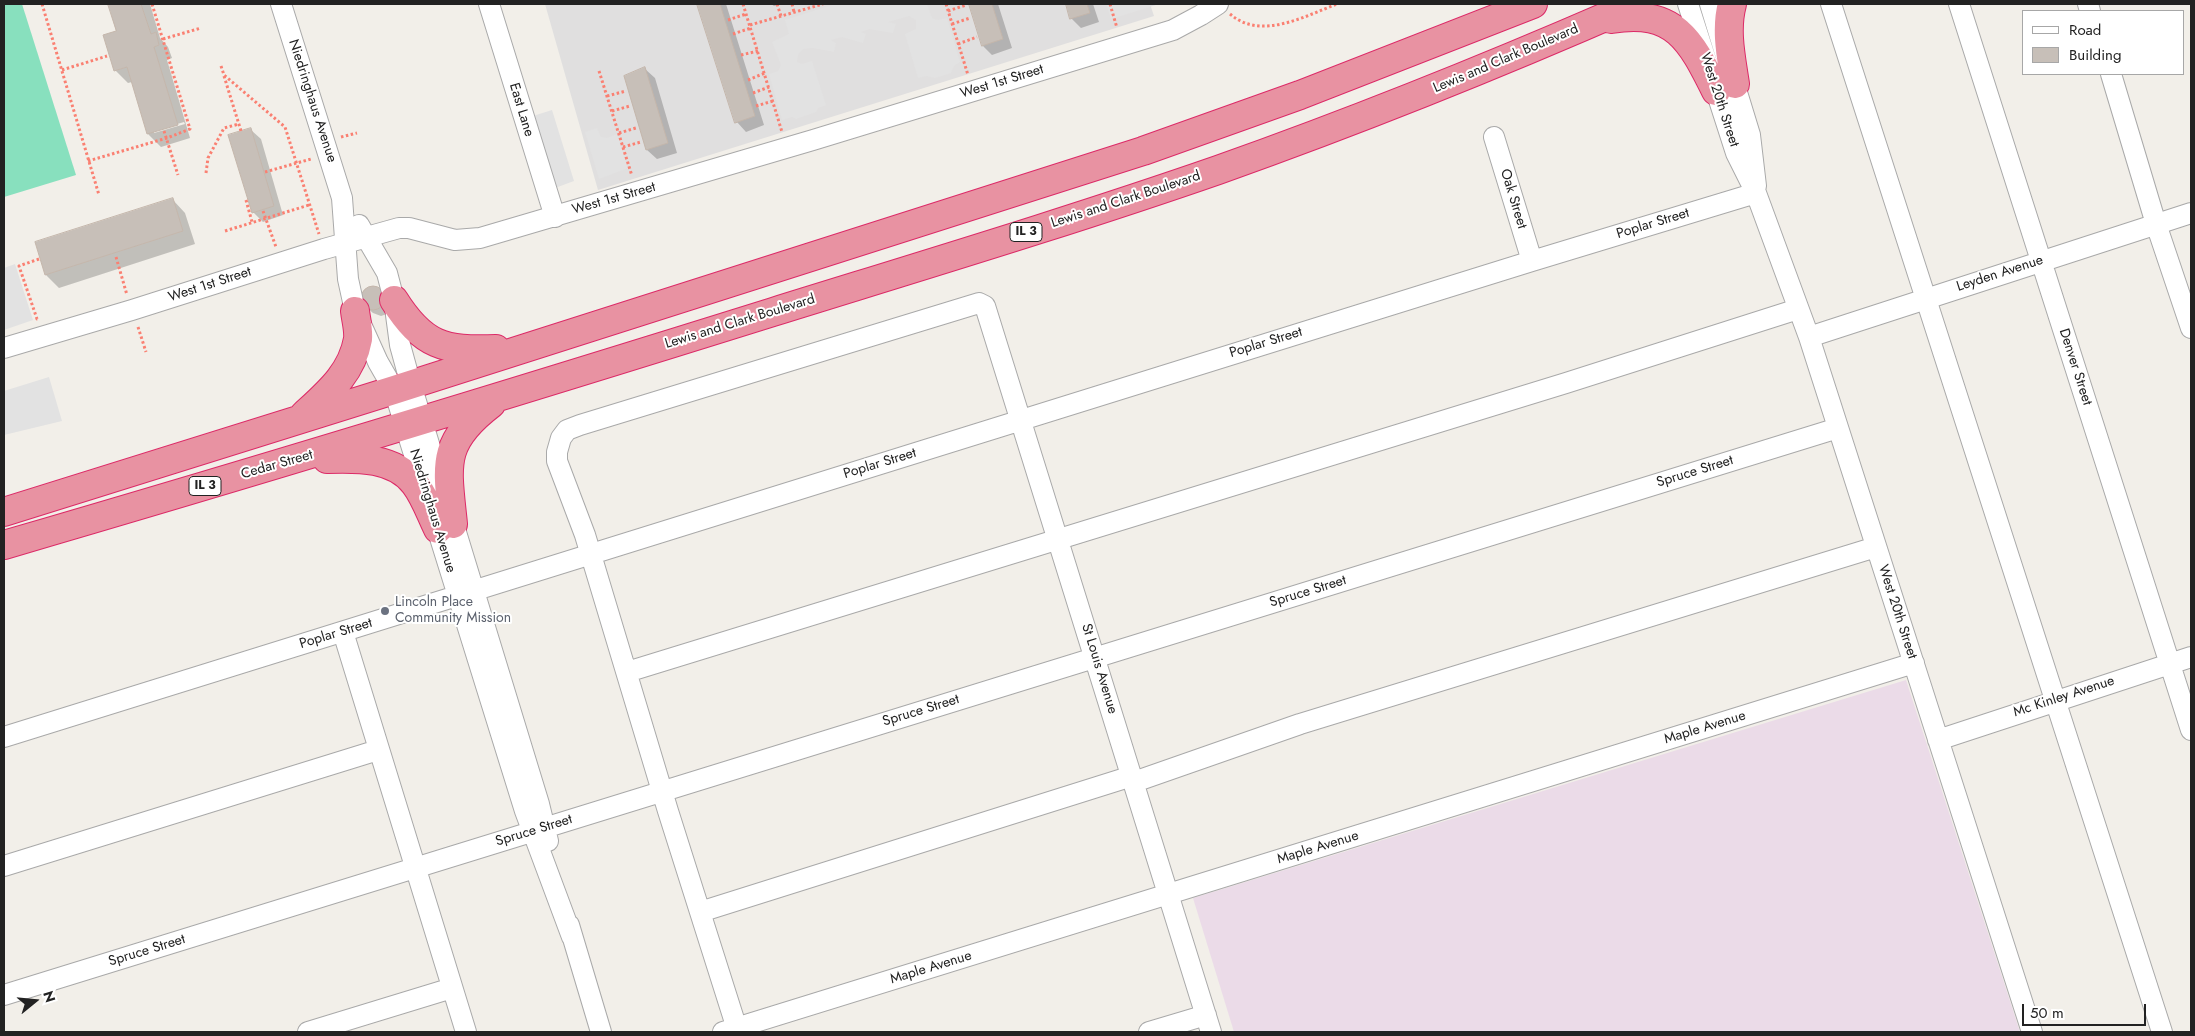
<!DOCTYPE html>
<html>
<head>
<meta charset="utf-8">
<style>
	body { margin:0 }
	#map { position:relative; width:2195px; height:1036px; overflow:hidden; background:#f2efe9; font-family:Jost,sans-serif }
	canvas { display:block }
	.frame { position:absolute; inset:0; border:5px solid #222; pointer-events:none }
	.legend { position:absolute; left:2022px; top:10px; width:162px; height:65px; box-sizing:border-box; background:#fff; border:1px solid #a7a7a7; margin:0; padding:6px 9px; list-style:none; font-size:15px; color:#222 }
	.legend li { display:flex; align-items:center; gap:10px; height:25px }
	.legend b { width:25px; border:1px solid #a7a7a7 }
	.north { position:absolute; left:10px; top:976px; width:50px; height:50px; -webkit-text-stroke:4px #fff; paint-order:stroke; rotate:73deg; font-size:14px; font-weight:700; line-height:20px; text-align:center; color:#222 }
	.north::after { content:''; display:block; margin:auto; width:18px; height:22px; background:#222; clip-path:polygon(50% 0,100% 100%,50% 72%,0 100%) }
	.scale { position:absolute; left:2022px; top:1004px; width:124px; height:22px; box-sizing:border-box; border:2px solid #222; border-top:0; padding-left:6px; font-size:15px; line-height:18px; white-space:nowrap; color:#222; -webkit-text-stroke:4px #fff; paint-order:stroke }
</style>
</head>
<body>
<div id="map">
<canvas width="2195" height="1036"></canvas>
<div class="frame"></div>
<ul class="legend">
<li><b style="height:6px;background:#fff"></b>Road</li>
<li><b style="height:14px;background:#c7bfb8"></b>Building</li>
</ul>
<div class="north">N</div>
<div class="scale">50 m</div>
</div>
<script>
const g = document.querySelector('canvas').getContext('2d');
g.lineJoin = 'round';
function paint(path, color) { g.fillStyle = color; g.fill(path, 'evenodd'); }
function trace(path, color, width, dash) { g.strokeStyle = color; g.lineWidth = width; g.lineCap = dash ? 'butt' : 'round'; g.setLineDash(dash || []); g.stroke(path); }
function label(font, color, halo, rows, align = 'center') {
  g.font = font + ' Jost,sans-serif'; g.lineWidth = 4; g.setLineDash([]); g.textBaseline = 'middle'; g.strokeStyle = halo; g.fillStyle = color; for (const [text, x, y, turn = 0] of rows) {
    g.save(); g.translate(x, y); g.rotate((+turn || 0) * Math.PI / 180); g.textAlign = isNaN(turn) ? turn : align; if (halo) g.strokeText(text, 0, 0); g.fillText(text, 0, 0); g.restore();
  }
}
const residential = new Path2D(`
	M545 4H1150L1154 16 598 190Z`);
const industrial = new Path2D(`
	M1906 680 2020 1032H1234L1193 898Z`);
const pitch = new Path2D(`
	M4 4H22L76 175 4 197Z`);
const parking = new Path2D(`
	M835 4H927L932 18 937 20 947 18 960 62 954 66 951 73 935 78 926 76 918 78 905 34 916 29V20L909 16 888 22 896 24 893 33 869 29 861 32 866 34 863 43 842 37 831 40 836 43 834 52 812 48 803 49 798 55 797 62 802 64 812 61 826 105 818 108 816 112 796 119 792 117 782 120 769 74 778 71 781 65 772 42 789 34 785 20Z
	M1106 4H1159L1111 19Z
	M552 110 574 181 555 188 533 116Z
	M597 128 601 137 607 138 617 134 628 168 599 179 585 132Z
	M15 264 33 320 4 330V268Z
	M49 377 62 421 4 435V391Z`);
const shadow = new Path2D(`
	M109 4H150L160 38 168 47 172 58 167 60 190 138 161 147 148 134 132 82 128 83 115 70 117 32ZM184 122 185 124 154 133V131Z
	M699 4H726L764 125 746 132 737 122Z
	M771 4H782L774 6Z
	M970 4H998L1012 48 992 55 983 46Z
	M1067 4H1093L1099 22 1081 28 1071 18Z
	M645 69 655 78 677 153 657 159 647 150Z
	M251 130 261 139 283 215 263 222 253 212Z
	M173 200 185 213 195 244 59 288 46 275 36 243Z
	M372 287 379 288 386 295 387 314 381 316 373 313 366 307 363 295 365 289Z`);
const building = new Path2D(`
	M108 4H141L151 34 156 32 159 45 154 47 178 125 147 134 127 67 114 71 103 35 116 31Z
	M697 4H720L755 116 735 123Z
	M969 4H992L1003 39 982 46Z
	M1066 4H1087L1090 13 1070 19Z
	M645 67 668 143 646 150 624 76Z
	M251 128 274 206 252 213 228 135Z
	M173 198 183 231 45 275 35 242Z
	M361 298a12 12 0 1 1 24 0a12 12 0 1 1-24 0Z`);
const path = new Path2D(`
	M42 4 99 195
	M743 4 782 132
	M777 4 781 16
	M792 4 794 12
	M946 4 968 75
	M1110 4 1117 28
	M948 11 966 5
	M1230 14C1261 41 1305 16 1337 4
	M728 20 746 14
	M952 24 970 18
	M750 25 823 4
	M733 34 751 28
	M163 39 201 28
	M958 44 977 37
	M741 55 758 51
	M221 66 224 75 285 127 319 234
	M62 70 107 56
	M599 71 632 176
	M224 76 241 131
	M748 80 765 73
	M753 93 769 87
	M607 96 626 91
	M756 106 773 101
	M612 111 630 106
	M164 131 178 175
	M619 133 636 128
	M341 137 357 133
	M623 147 641 142
	M88 161 167 138 190 129 152 4
	M265 172 311 159
	M206 173 208 158 224 128 239 124
	M246 200 252 222
	M263 211 276 247
	M225 231 309 205
	M116 257 127 295
	M39 259 19 266 37 319H39
	M138 327 146 352`);
const minor = new Path2D(`
	M281 4 342 198 348 279 355 311 378 362 394 390 525 811 572 937
	M489 4 555 217
	M1688 4 1736 153 1756 193 1809 337 2032 1032
	M1710 4 1750 135 1756 186
	M1831 4 2162 1032
	M1959 4 2191 730
	M2088 4 2090 11
	M2111 74 2156 224 2191 328
	M1494 137 1532 261
	M359 225 387 273 394 300 400 345 411 385 539 804 548 841
	M1809 337 2191 213
	M4 348 132 310 324 249 399 228H409L455 240 480 238 813 140 1173 30 1201 15 1218 4
	M343 632 466 1032
	M627 672 1566 383 1798 309
	M4 737 1532 261 1756 193
	M1938 740 2191 657
	M1134 782 1300 724 1876 547
	M4 866 378 750
	M700 912 1132 776
	M569 925 601 1032
	M4 995 1838 428
	M308 1032 452 988
	M723 1032 1914 663
	M738 1032 668 811 585 535 557 461V452L561 438 567 430 580 425 979 303 985 306 1211 1032
	M1149 1032 1206 1015`);
const highway = new Path2D(`
	M1732 4C1725 30 1731 57 1735 84
	M1611 19C1675 8 1691 41 1716 91
	M394 300C423 346 444 351 496 349
	M304 415C328 393 352 373 358 339 359 330 356 320 355 311
	M327 459C358 458 395 457 415 484 425 497 431 515 438 529
	M4 512 394 390 1143 151 1300 95 1533 4
	M453 524C447 465 440 443 491 404
	M4 545C261 470 517 392 773 312 921 266 1071 221 1218 170 1359 120 1498 64 1635 4`);
const markers = [
	[385,611,5,"#6b7280"]
];
const shields = [
	[1026,232,32],
	[205,486,32]
];
const shieldNames = [
	["IL 3",1026,232],
	["IL 3",205,486]
];
const streetNames = [
	["Lewis and Clark Boulevard",1506,59,-23],
	["West 1st Street",1002,82,-17],
	["West 20th Street",1719,100,72],
	["Niedringhaus Avenue",312,101,72],
	["East Lane",521,110,73],
	["West 1st Street",614,199,-16],
	["Oak Street",1513,199,73],
	["Lewis and Clark Boulevard",1126,200,-18],
	["Poplar Street",1653,224,-17],
	["Leyden Avenue",2000,274,-18],
	["West 1st Street",210,285,-18],
	["Lewis and Clark Boulevard",740,322,-17],
	["Poplar Street",1266,343,-17],
	["Denver Street",2075,367,72],
	["Poplar Street",880,464,-17],
	["Cedar Street",277,465,-16],
	["Spruce Street",1695,472,-17],
	["Niedringhaus Avenue",432,511,73],
	["Spruce Street",1308,592,-17],
	["West 20th Street",1897,612,72],
	["Poplar Street",336,634,-17],
	["St Louis Avenue",1099,669,73],
	["Mc Kinley Avenue",2064,697,-18],
	["Spruce Street",921,711,-17],
	["Maple Avenue",1705,728,-17],
	["Spruce Street",534,831,-17],
	["Maple Avenue",1318,848,-17],
	["Spruce Street",147,951,-17],
	["Maple Avenue",931,968,-17]
];
const worshipNames = [
	["Lincoln Place",395,603],
	["Community Mission",395,619]
];
paint(residential, '#e0dfdf');
paint(industrial, '#ebdbe8');
paint(pitch, '#88e0be');
paint(parking, '#e2e2e2');
paint(shadow, '#0003');
paint(building, '#c7bfb8');
trace(building, '#c4b6ab', 1);
trace(minor, '#a9a9a9', 22);
trace(highway, '#dc2a67', 30);
trace(path, '#fa8072', 3, [2.5, 2.5]);
trace(minor, '#fff', 20);
trace(highway, '#e892a2', 28);
for (const [x, y, r, color] of markers) { const dot = new Path2D(); dot.arc(x, y, r, 0, 2 * Math.PI); g.fillStyle = color; g.fill(dot); trace(dot, '#fff', 2); }
for (const [x, y, w] of shields) { const box = new Path2D(); box.roundRect(x - w / 2, y - 9.5, w, 19, 4); g.fillStyle = '#fff'; g.fill(box); trace(box, '#222', 1); }
label('bold 12px', '#222', null, shieldNames);
label('14px', '#222', '#fff', streetNames);
label('14px', '#5b616d', '#fff', worshipNames, 'left');
</script>
</body>
</html>
